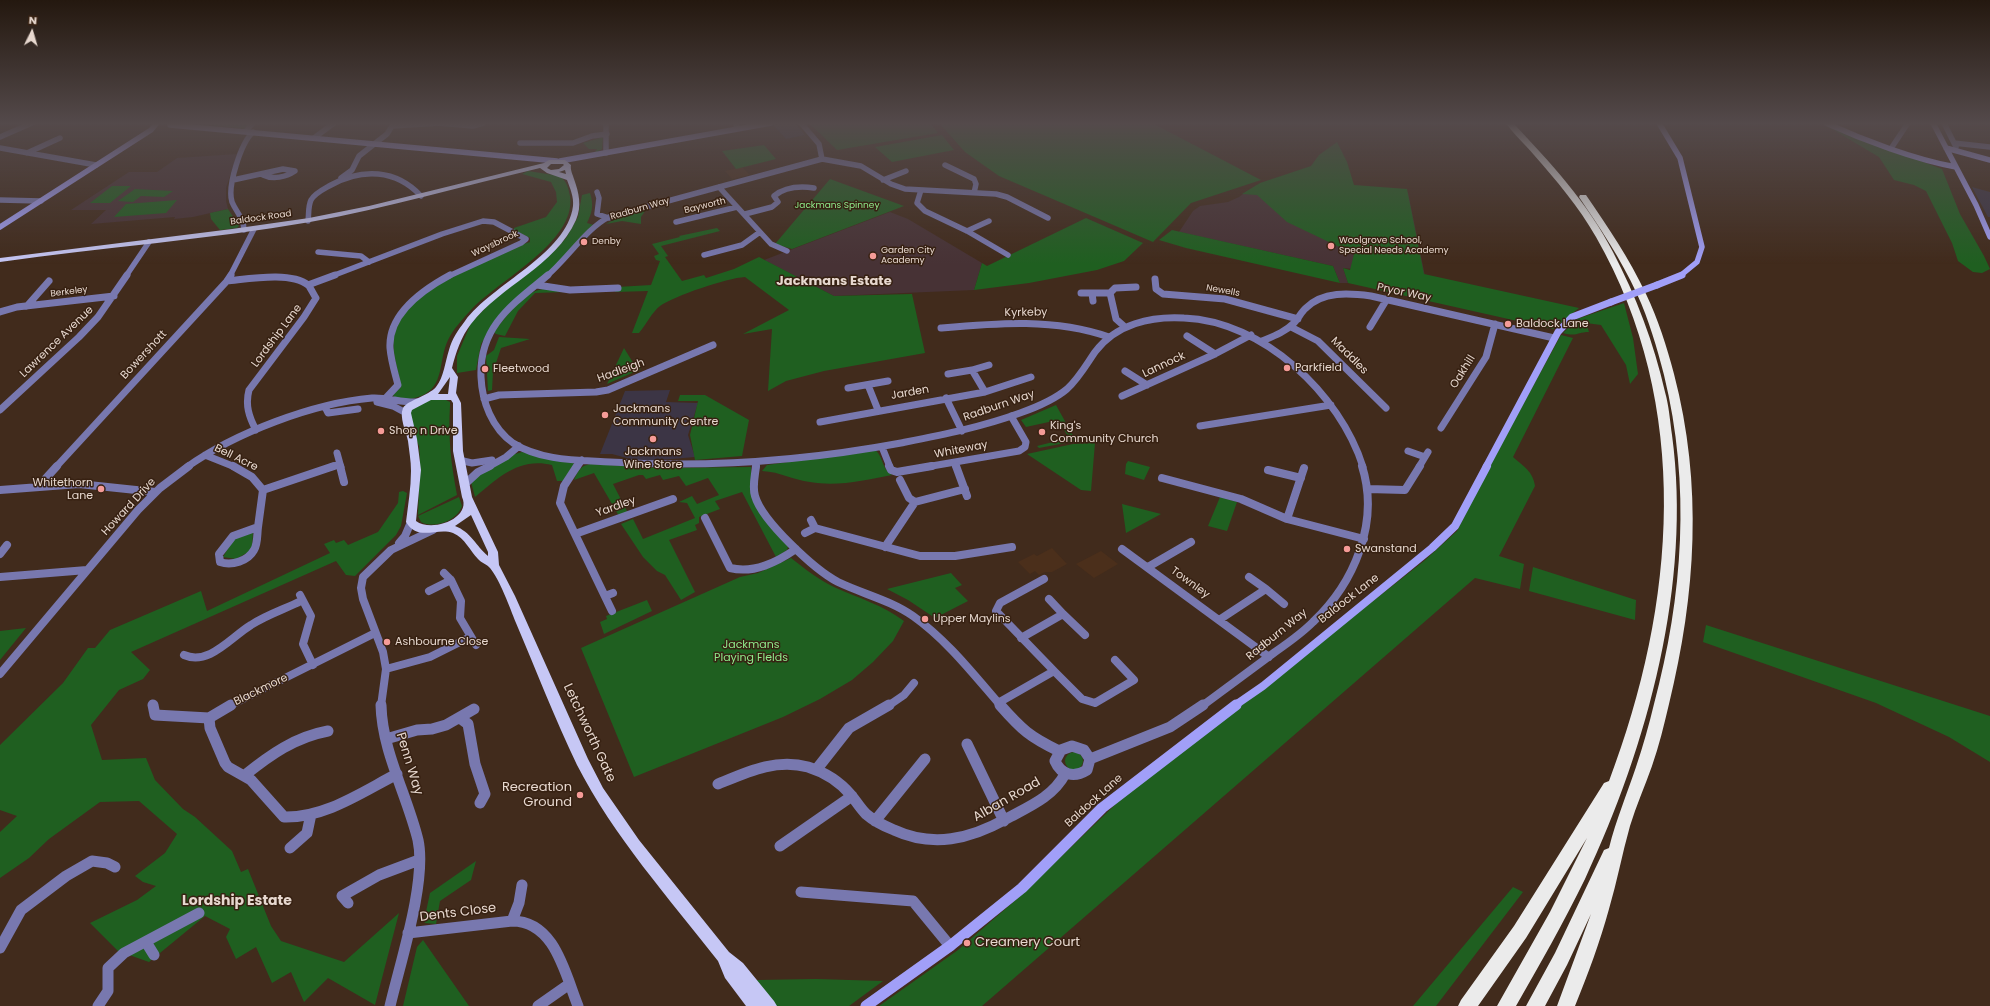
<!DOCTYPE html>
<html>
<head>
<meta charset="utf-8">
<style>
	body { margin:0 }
	#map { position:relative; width:1990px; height:1006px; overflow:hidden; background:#412b1c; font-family:Poppins,sans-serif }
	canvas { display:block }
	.north { position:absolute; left:12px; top:12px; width:40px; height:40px; -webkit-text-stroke:3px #372112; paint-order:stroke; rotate:5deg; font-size:11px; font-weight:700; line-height:16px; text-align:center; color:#e7d8cf }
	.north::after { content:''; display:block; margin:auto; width:14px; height:18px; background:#e7d8cf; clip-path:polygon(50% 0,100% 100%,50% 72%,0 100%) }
</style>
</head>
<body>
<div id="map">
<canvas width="1990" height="1006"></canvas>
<div class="north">N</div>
</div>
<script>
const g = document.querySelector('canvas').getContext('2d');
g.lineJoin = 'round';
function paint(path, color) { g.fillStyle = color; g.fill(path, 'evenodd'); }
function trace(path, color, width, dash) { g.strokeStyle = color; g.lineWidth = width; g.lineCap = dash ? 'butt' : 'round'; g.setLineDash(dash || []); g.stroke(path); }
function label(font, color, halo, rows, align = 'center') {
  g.font = font + ' Poppins,sans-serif'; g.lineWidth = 3; g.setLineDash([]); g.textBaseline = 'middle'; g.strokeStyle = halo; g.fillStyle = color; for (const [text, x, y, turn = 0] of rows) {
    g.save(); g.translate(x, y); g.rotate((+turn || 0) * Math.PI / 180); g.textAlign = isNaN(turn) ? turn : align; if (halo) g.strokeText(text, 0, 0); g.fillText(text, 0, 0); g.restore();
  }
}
const commercial = new Path2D(`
	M783 123H795L805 135 786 139 773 125Z
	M1972 187 1990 192V217H1988Z
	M670 390 666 402 698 403 688 435 695 457 660 460H634L612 454H600L625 391Z`);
const built = new Path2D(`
	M742 167 750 175 732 179 725 171Z
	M1052 548 1067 564 1052 572H1045L1039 575 1035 571 1030 574 1018 562 1034 554 1037 556Z
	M1101 551 1118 564 1094 578 1076 564Z`);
const education = new Path2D(`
	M237 154 226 188V201L228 209 193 217 174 219 175 217 91 224 106 210H71L129 172H157L177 158Z
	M1247 191 1408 193 1425 276 1343 268 1348 283H1340L1333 266 1179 232 1193 211 1200 206 1228 202 1239 197Z
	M890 212 908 219 982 263 974 290 834 296 764 260Z`);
const green = new Path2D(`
	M195 123H251L244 129Z
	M809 123H930L938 133 837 150Z
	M939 123H1156L1154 124 1261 180 1191 203 1153 242 999 176 965 152Z
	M1825 125 1942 169 1960 214 1984 256 1990 269 1982 273 1973 272 1958 261 1952 243 1926 191 1914 185 1894 180 1879 157Z
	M942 135 954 150 892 162 875 147Z
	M603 137 602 149 594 154 597 149H589L583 143Z
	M1337 142 1347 162 1354 185 1407 189 1424 274 1579 308 1553 329 1348 283 1343 268 1350 270 1354 254 1287 222 1257 195 1242 194 1260 183 1311 166 1319 155Z
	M764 145 776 159 736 169 722 151Z
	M528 171 560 176C567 182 568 187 570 196 577 242 497 281 470 311 463 319 453 329 448 340 438 361 445 386 421 396 409 400 407 400 395 398L393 395 401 387C399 370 391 353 394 336 401 297 456 275 488 260 502 254 515 246 530 242V238L514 230V228L546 217 557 202 556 192 551 182 522 174Z
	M830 179 904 206 792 249 775 244Z
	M112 186H131L110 203H90Z
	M135 189 173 191 164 197 141 196 133 202 118 201Z
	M590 193C594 205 592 213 587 223L594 225 559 263 493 324 481 344 476 370 457 373V356L471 323 496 297 557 248 566 238 578 217 582 195Z
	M177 200 166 213 114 217 126 204Z
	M228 209 239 226 237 228 220 230 211 219 210 213Z
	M644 210 645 211 641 217V224L622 221 606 224 621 216Z
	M1086 218 1143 243 1124 261 1097 270 1029 283 974 290 982 263 987 266Z
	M717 228 720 231 661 246 668 256 665 257 682 281 704 275 706 278 734 269 759 257 834 296 912 294 925 353 824 371 786 381 768 391 772 329 743 334 789 310 745 277C727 278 674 296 660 306 652 312 646 325 639 333H632L648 291 615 292 617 287 651 285 660 261 656 260 654 256 659 254 652 244 680 237 679 236Z
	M1172 230 1333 266 1340 283 1186 248 1159 240Z
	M543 289 564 292 535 293 518 311 505 336 496 334 494 332C505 318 524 291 543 289Z
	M1624 303 1633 338 1638 374 1630 384 1626 365 1601 325 1586 323 1589 332C1577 332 1577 337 1563 333L1577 319Z
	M1561 335 1573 338 1513 457C1523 466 1533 471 1535 486L1499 556 1524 564 1520 589 1475 578 982 1006H879L958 950 1018 898 1120 800 1424 561 1457 531 1497 452Z
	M499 337 530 339 501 348 493 372 492 390 488 391 486 356 494 350Z
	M624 348 632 361 641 369 607 384Z
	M680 395H705L749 420 742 456 695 460 690 435 698 401H678Z
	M444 399 450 402V405C448 439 451 463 457 495L418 515 420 460 419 446 413 433 409 421 411 409 427 400Z
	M1056 405 1076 441 1039 448 1037 446 1069 438 1058 420 1026 427 1021 420Z
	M1095 443 1091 491 1081 490 1027 454 1073 444Z
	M875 450C884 457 881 468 892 475 865 480 838 487 810 482 793 480 781 472 762 471L767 465Z
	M522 452 572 462 574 464 563 481H557L552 465C519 457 498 478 475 497L471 482 475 475 515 454Z
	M1128 461 1150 467 1144 480 1125 474 1126 464Z
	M590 464 661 468 751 467 752 495 788 547 787 550 776 557 742 492 715 501 720 509 699 517V523L695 525 697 530 669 540 695 592 681 600 665 575 657 571 643 557 621 524 633 519 643 539 695 518 687 503 679 502 692 496 697 504 719 495 708 478 686 486 679 476 663 480 660 475 646 479 643 475H639L613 484 628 513 619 516 594 473 574 480C578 471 580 466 590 464Z
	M403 491 407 493 401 526 396 535 355 576 346 575 336 561 131 652 150 670 143 679 119 690 91 725 102 760 146 758 155 780 183 809 195 817 232 851 241 872 248 869 271 926 281 941 344 962 399 913 375 1005 328 978 304 1002 291 972 272 983 256 947 236 959 226 937 230 929 205 916 149 962 118 951 90 923 137 900 156 886 143 882 135 876 165 853 177 834 139 801 100 802 49 839 29 858 0 878V832L17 816 0 810V745L63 683 88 648H95L110 630 201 591 207 611 330 553 324 544 334 540 336 543 344 540 348 545 378 532 398 503 399 492Z
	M459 497 462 506C457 521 434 529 421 522L418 516Z
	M1220 497 1237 502 1227 531 1208 526Z
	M1122 504 1161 514 1126 533Z
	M253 531 252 550 236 559 223 557 234 538Z
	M791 558C805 569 818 579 834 587 858 598 883 605 904 621L893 641 873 662 852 680 820 699 783 717 634 777 581 648 740 577 758 573Z
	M1533 567 1636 600 1635 620 1529 591Z
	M951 573 962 585 955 588 968 601 935 618 908 600 887 589Z
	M647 600 652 611 604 634 600 622 607 619 606 616Z
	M1706 625 1990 716V762L1949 737 1876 703 1703 642Z
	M26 628 0 660V631Z
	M1065 761a9 9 0 1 1 18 0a9 9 0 1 1-18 0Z
	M476 861 471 880 440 901 436 924 425 923 424 921 430 893Z
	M1513 887 1523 892 1436 1006H1413Z
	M423 940 469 1006H403L417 947Z
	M816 979 883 981 849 1006H772L754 983 757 980Z`);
const stream = new Path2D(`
	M239 126 241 123`);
const streetFar3 = new Path2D(`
	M606 123V153
	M735 123 738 128
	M1944 123 1956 147
	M392 126 439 123 473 126 483 123
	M246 131 253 123
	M0 137 32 123
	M314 138 334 123
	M520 143H573L592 136 607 134
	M1954 143 1990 147
	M1892 147 1908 123
	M0 148 96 165
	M27 153 60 138
	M822 159 861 166 891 184 905 189 996 194 1007 197 1048 218
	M945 165 974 179 976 184 974 193
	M341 178 352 170 359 156 387 134 394 123
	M233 180 283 169 295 171C286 177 273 180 263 175
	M883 180 906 171
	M719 187 771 244 787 251
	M921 190 917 203 925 211 967 231 1008 255
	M597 192 599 198 597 214 609 218
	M0 200 41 201
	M745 214 772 207 778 202 774 196C785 187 800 186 814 188
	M308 221C309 214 308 206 311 200 315 193 324 189 331 185 362 168 396 169 421 196
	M676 222 737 207
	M244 230C244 218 236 212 232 202 227 186 241 143 253 132
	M967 231 989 221
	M318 252 361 256 369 262
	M704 255 742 245 760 232
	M126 276 149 242
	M230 276 254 229
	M332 276 442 234 483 221 494 222 526 239 521 243 449 276
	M547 276C567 259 588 227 609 217L822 159 819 144 801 123`);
const streetFar2 = new Path2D(`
	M548 275C513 304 479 326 481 377 482 402 492 428 513 443 541 461 578 460 610 462 708 468 804 461 901 443 941 435 982 427 1020 413 1037 407 1054 400 1067 389 1079 378 1086 365 1095 352 1116 324 1151 316 1184 318 1263 321 1340 394 1363 467
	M1155 279 1156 289 1163 294 1225 299 1298 319
	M227 281C248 279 291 271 308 285 311 288 313 294 316 298L304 317 249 390C245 405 249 417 256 430
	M308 285 335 275
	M537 285 570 290 618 288
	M1081 293H1110L1116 319 1125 327
	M1092 293 1093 301
	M1110 293 1115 288 1136 287
	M27 306 49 281
	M0 312 17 307 114 296
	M1291 327 1318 341 1386 408
	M1370 327 1387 299
	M941 328C998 323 1054 318 1109 337
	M1187 336 1215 354
	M1262 341C1274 336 1285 332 1294 323 1299 318 1301 312 1306 308 1323 291 1349 293 1371 296L1554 338
	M972 370 989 365
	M1125 371 1147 385
	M948 374 972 370 985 392
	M868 385 878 410
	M848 388 888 381
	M1122 396 1215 354 1251 335
	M946 398 962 431
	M484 399 499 395 596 392 608 390 713 345
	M383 401 398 385C395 373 391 361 390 348 388 314 424 289 450 275
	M377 402 393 406 406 413
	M325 407 328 413 358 409
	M0 410 79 337 98 317 127 275
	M820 422 985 392 1031 377
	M1200 426 1331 405
	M1441 428 1486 357 1495 324
	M882 447 890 467
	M1408 451 1425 457
	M205 455 235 467
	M459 460 472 463 492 460
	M955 463 956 467
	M340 464 341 467
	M56 467 227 281 231 275
	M187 467C235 433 313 403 372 398 387 397 402 403 417 402
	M331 467 340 464 337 453
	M488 467 506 457 519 446
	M577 467 582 460
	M756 467V463
	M926 467 1019 451 1025 447 1026 442 1011 416
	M1419 467 1428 452`);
const streetFar1 = new Path2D(`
	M233 466 252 477 263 490 258 527
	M340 466 344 482
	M577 466 564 486 560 503 612 611
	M756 466C755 476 752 487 755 496 762 521 815 570 838 582 863 594 890 600 913 616 947 640 974 675 1001 706
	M889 466 891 470 897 472 932 466
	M956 466 967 496
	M1268 470 1301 478
	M1162 478 1241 499 1287 519 1364 539
	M900 480 909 498 915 502
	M465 484 478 472 490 466
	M38 487 57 466
	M1368 489 1405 490 1420 466
	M0 490 79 484 155 492
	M263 490 334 466
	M705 518 730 568C754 574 777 562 796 549
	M1287 519 1304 468
	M258 527C257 533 258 544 254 550 248 561 232 566 220 562L219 554 233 536Z
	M815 528 920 556H955L1012 547
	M805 533 815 528 811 520
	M575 534 673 499
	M399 543 405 536 411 522
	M885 547 915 502 965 489
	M1122 549 1269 657
	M0 554 7 545
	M1148 567 1191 542
	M444 573 451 580 461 601 460 618 476 645
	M0 577 87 570
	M1266 589 1284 604
	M429 591 451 580
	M300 595 311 616 303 644 313 665
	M605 596 613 593
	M1049 599 1063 614
	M1219 620 1266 589 1249 577
	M1021 638 1063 614 1085 635
	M184 655C209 666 231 637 251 625 266 615 285 609 301 601
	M386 669 430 657 470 637
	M1054 671 1082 699 1095 703 1134 680 1115 660
	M0 674 138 510 160 488 189 466
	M998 703 1054 671 996 611 1000 603 1044 579
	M229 706 375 633
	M381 706 386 669 383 652 363 599 361 588 363 577 391 550 433 530
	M888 706 904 695 914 683
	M1202 706C1226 688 1251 670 1275 652 1288 643 1301 634 1313 622 1354 583 1380 523 1362 466`);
const street = new Path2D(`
	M153 705 155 715 209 718
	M231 705 209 718 210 728 225 763 228 767 251 780 284 817C325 818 362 792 397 774
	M381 705C382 751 407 795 418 840 427 881 400 963 390 1006
	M1000 705C1022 730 1030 737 1059 751
	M460 718 468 724 475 764 485 794 480 803
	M386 739 417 730 432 729 446 725 474 709
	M967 744 1004 821
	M1072 746 1084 750 1090 759 1087 770C1074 778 1061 775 1055 761L1061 750Z
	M1090 759 1170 727 1203 705
	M816 770 849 728 889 705
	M245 775C270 755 295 737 328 731
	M718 784C747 772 776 758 808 767 824 772 840 782 851 795 856 801 860 808 866 814 874 821 884 826 894 830 933 848 970 839 1006 819 1028 807 1053 797 1065 774
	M875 821 925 759
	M780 846 852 796
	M290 848 307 833 311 814
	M801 892 913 901 950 946
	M348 903 342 896 379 875 419 860
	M512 921 519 903 522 885
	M408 933 512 921C555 921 565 974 578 1006
	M146 942 154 955
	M0 948 21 910 66 876 92 861 107 863 115 867
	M98 1006 108 991V968L124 953 199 913
	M538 1006 568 985`);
const secondaryFar3 = new Path2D(`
	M1659 123 1680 158 1702 247 1697 262 1680 276
	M1826 123C1863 140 1916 160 1956 167
	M1933 123 1976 205 1990 237
	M170 125 557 161
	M1946 148 1990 160
	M560 161 771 123
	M0 227 151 130 156 124`);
const secondaryFar2 = new Path2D(`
	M1657 285 1682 275
	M1486 467 1558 332 1572 317 1611 302`);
const secondaryFar1 = new Path2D(`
	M1234 706 1263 686 1432 548 1455 526 1487 466`);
const secondary = new Path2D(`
	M866 1006 950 946 1022 888 1102 808 1236 705`);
const primary = new Path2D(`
	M549 160H565L571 165C570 170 573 175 574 179 579 193 582 206 576 220 555 267 501 285 471 324 461 337 456 352 452 368L458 377 456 393 461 403 463 451 472 497 498 552 499 565 515 596 588 759 603 788 639 840 729 952 743 963 774 1001 777 1006H746L725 978 718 961C669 898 614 837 577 765 555 719 536 670 516 623 510 608 500 580 490 568 487 564 481 563 478 559 470 551 465 538 453 533 437 527 418 542 406 522 408 505 411 488 411 471 411 461 409 450 408 441 406 432 399 417 403 408 408 400 428 396 436 387 444 377 445 362 449 350 452 339 458 330 465 321 492 284 567 254 573 206 574 197 570 188 567 180L547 173 540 168C463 186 387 208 310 222 207 240 103 247 0 262V258L232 229 309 218 369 206 544 163ZM551 164H563L564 165 559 169 551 170 547 168ZM565 170 566 174 559 172ZM450 377 448 394H438ZM431 400H451L453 403V451L462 497C472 518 432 533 416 521L421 470 417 439 411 413 412 410ZM471 515 488 552V556C476 546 471 532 455 526Z`);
const highway = new Path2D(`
	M1506 123H1513C1550 162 1588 203 1613 252 1636 296 1654 343 1665 392 1669 406 1670 421 1672 435 1692 583 1648 745 1585 879 1564 922 1540 964 1516 1006H1497L1550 912 1587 838 1526 938 1478 1006H1458L1461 1000 1514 926 1604 783 1609 781C1676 605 1693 406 1596 237 1579 207 1556 180 1534 155 1525 144 1513 134 1506 123Z
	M1580 195H1586C1608 227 1629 258 1646 294 1658 319 1667 347 1674 374 1703 485 1696 594 1669 704 1664 725 1659 746 1652 766 1645 786 1636 806 1630 826 1622 854 1617 882 1609 909 1600 942 1588 974 1575 1006H1557L1591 914 1567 965 1545 1006H1526L1555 953 1604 850 1609 848C1616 820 1627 794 1636 767 1643 746 1649 725 1654 704 1683 596 1691 485 1664 375 1657 348 1649 320 1637 294 1621 259 1600 228 1579 197Z`);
const secondaryBridge = new Path2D(`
	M1611 302 1657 285`);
const markers = [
	[584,242,4,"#f59b97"],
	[1331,246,4,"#f59b97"],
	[873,256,4,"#f59b97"],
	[1508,324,4,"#f59b97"],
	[1287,368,4,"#f59b97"],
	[485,369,4,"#f59b97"],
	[605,415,4,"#f59b97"],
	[381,431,4,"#f59b97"],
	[1042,432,4,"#f59b97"],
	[653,439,4,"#f59b97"],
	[101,489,4,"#f59b97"],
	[1347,549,4,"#f59b97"],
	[925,619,4,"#f59b97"],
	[387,642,4,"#f59b97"],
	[580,795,4,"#f59b97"],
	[967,943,4,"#f59b97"]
];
const farStreetnames = [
	["Bayworth",705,206,-14],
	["Radburn Way",640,209,-16],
	["Baldock Road",261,218,-8],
	["Waysbrook",495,244,-25],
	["Newells",1223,291,10],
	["Berkeley",69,292,-7]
];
const farParknames = [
	["Jackmans Spinney",837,206]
];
const farPoinames = [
	["Woolgrove School,",1339,241],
	["Special Needs Academy",1339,251],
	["Denby",592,242],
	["Garden City",881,251],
	["Academy",881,261]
];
const streetNames = [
	["Pryor Way",1404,293,12],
	["Kyrkeby",1026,313,-1],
	["Lordship Lane",277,336,-53],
	["Lawrence Avenue",57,342,-44],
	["Bowershott",144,355,-47],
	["Maddles",1349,356,45],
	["Lannock",1164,365,-25],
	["Hadleigh",621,371,-20],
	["Oakhill",1463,372,-58],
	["Jarden",910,393,-10],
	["Radburn Way",999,406,-19],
	["Whiteway",961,450,-11],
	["Bell Acre",236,458,26],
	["Howard Drive",129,507,-47],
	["Yardley",616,507,-20],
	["Townley",1190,583,36],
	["Baldock Lane",1349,599,-38],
	["Radburn Way",1277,635,-39],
	["Blackmore",261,690,-26],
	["Baldock Lane",1094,801,-42]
];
const poiNames = [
	["Baldock Lane",1516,324],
	["Parkfield",1295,368],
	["Fleetwood",493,369],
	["Jackmans",613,409],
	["Community Centre",613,422],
	["King's",1050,426],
	["Community Church",1050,439],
	["Shop n Drive",389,431],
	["Jackmans",653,452,"center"],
	["Wine Store",653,465,"center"],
	["Whitethorn",93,483,"right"],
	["Lane",93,496,"right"],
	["Swanstand",1355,549],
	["Upper Maylins",933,619],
	["Ashbourne Close",395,642]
];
const parkNames = [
	["Jackmans",751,645],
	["Playing FIelds",751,658]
];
const farDistrictnames = [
	["Jackmans Estate",834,282]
];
const nearStreetnames = [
	["Letchworth Gate",589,733,65],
	["Penn Way",409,764,73],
	["Alban Road",1007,800,-30],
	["Dents Close",458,913,-7]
];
const nearPoinames = [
	["Recreation",572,788],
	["Ground",572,803],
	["Creamery Court",975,943,"left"]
];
const nearNeighbourhoodnames = [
	["Lordship Estate",237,901]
];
paint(commercial, '#3c3545');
paint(built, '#4b2f1b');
paint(education, '#473235');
paint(green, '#1f5f20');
trace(stream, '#1f6b99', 1.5);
trace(streetFar3, '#7878af', 5.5);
trace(streetFar2, '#7878af', 7);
trace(streetFar1, '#7878af', 8);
trace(street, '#7878af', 11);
trace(secondaryFar3, '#a19ff8', 5.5);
trace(secondaryFar2, '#a19ff8', 7);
trace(secondaryFar1, '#a19ff8', 8);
trace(secondary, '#a19ff8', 11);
paint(primary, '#c6c7f5');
paint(highway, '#ebebeb');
trace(secondaryBridge, '#a19ff8', 7);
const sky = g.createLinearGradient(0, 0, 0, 264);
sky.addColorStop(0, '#24180f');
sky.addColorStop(0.47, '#544a4b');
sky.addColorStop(1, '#544a4b00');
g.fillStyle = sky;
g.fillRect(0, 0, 1990, 264);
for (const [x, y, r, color] of markers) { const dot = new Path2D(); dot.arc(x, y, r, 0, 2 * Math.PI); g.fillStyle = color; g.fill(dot); trace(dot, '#372112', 1.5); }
label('9px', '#e7d8cf', '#372112', farStreetnames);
label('9px', '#8eec8c', '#372112', farParknames);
label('9px', '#e7d8cf', '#372112', farPoinames, 'left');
label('11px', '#e7d8cf', '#372112', streetNames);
label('11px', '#e7d8cf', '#372112', poiNames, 'left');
label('11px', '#8eec8c', '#372112', parkNames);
label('bold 13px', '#e7d8cf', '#372112', farDistrictnames);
label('13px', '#e7d8cf', '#372112', nearStreetnames);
label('13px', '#e7d8cf', '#372112', nearPoinames, 'right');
label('bold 14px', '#e7d8cf', '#372112', nearNeighbourhoodnames);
</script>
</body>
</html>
